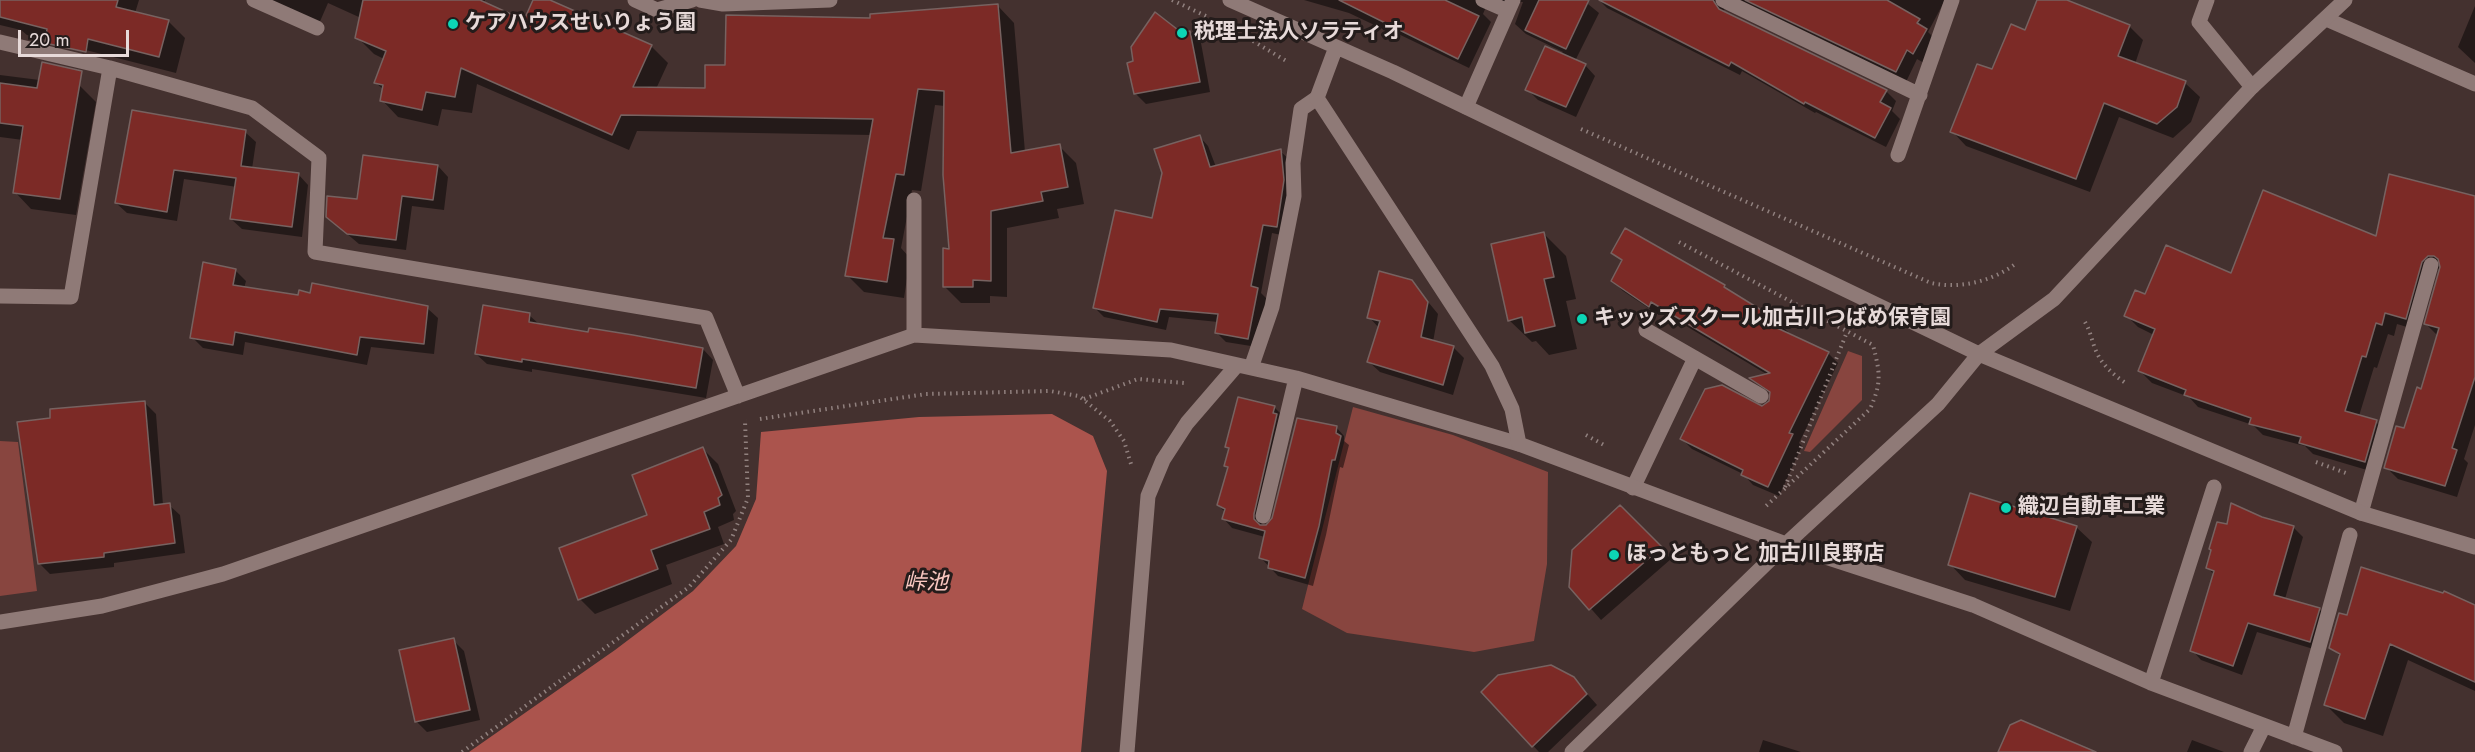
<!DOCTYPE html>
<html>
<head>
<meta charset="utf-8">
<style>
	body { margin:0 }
	#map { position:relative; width:2475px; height:752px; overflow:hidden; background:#44312f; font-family:Jost,sans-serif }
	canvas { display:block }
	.scale { position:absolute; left:18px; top:30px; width:111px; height:27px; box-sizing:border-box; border:3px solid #e7dad9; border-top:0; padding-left:8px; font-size:18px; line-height:21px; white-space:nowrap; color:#e7dad9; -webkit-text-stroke:4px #241c1b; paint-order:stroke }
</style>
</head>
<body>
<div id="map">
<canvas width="2475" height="752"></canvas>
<div class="scale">20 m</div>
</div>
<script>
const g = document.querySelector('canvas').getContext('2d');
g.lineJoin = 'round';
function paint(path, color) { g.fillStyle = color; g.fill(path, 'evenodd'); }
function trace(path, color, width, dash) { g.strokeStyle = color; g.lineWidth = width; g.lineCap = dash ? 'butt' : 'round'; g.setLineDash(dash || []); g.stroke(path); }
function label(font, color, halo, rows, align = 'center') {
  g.font = font + ' Jost,"Noto Sans JP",sans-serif'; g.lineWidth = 6; g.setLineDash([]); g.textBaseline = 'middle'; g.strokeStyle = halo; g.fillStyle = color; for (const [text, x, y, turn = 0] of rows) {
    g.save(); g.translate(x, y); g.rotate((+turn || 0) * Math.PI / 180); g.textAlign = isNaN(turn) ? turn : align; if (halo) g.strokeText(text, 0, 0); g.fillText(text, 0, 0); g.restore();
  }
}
const green = new Path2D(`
	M1848 351 1862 356V400L1810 452 1804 451Z
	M1353 407 1453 435 1548 472 1547 564 1534 641 1474 652 1347 633 1302 609Z
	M0 441 18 442 37 591 0 596Z`);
const water = new Path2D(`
	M1052 414 1093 436 1107 471 1081 752H469L615 650 693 591 736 546 756 499 761 432 919 417Z`);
const shadow = new Path2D(`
	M0 0H139L135 13 168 21 185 38 176 73 27 35 21 30 0 25Z
	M251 0H485L484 3 525 22 534 0H546L651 46 668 63 656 89 706 90 727 67 872 19 998 6 1014 23 1025 152 1059 146 1076 163 1084 204 1057 209 1059 218 1007 228V297L990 296V303H961L944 286 951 250 945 106 935 105 921 191 912 190 901 248 910 258 904 298 864 292 847 275 872 135 637 131 629 150 477 84 472 113 442 109 438 126 398 117 382 100 384 90 376 83 384 59 374 54 357 37 361 18 328 3 318 26Z
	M1304 0H1583L1599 13 1575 61 1585 65 1595 76 1576 117 1538 100 1527 89 1563 52 1526 34 1515 24 1523 2H1488L1483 14 1491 22 1469 68 1388 29 1387 31 1349 13Z
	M1599 0H1945L1928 32 1936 40 1924 63 1917 59 1906 82 1727 2 1723 13 1886 91 1896 101 1892 111 1900 119 1886 147 1816 112 1815 113 1742 71 1740 75 1607 8Z
	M2039 0H2063L2129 26 2143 40 2135 64 2185 83 2200 97 2191 122 2173 138 2119 117 2090 192 1966 146 1952 131 1993 71 2026 32Z
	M2475 6V63L2458 47Z
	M1190 32 1201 43 1210 92 1146 104 1136 94 1129 64 1181 34Z
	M0 75 79 85 96 102 76 215 31 209 15 192 23 140 0 137Z
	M133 112 245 132 256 142 252 169 298 174 308 185 302 237 242 229 231 219 237 187 184 179 177 221 127 213 116 203Z
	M1199 136 1208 146 1216 167 1280 151 1290 160 1286 236 1272 233 1261 293 1267 299 1257 347 1226 342 1216 332 1218 322 1169 317 1166 330 1104 317 1095 308 1153 219Z
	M438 166 448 177 444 210 412 206 406 250 359 244 339 227Z
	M2475 196V425L2464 459 2468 463 2457 497 2398 479 2386 467 2405 430 2422 390 2438 336 2426 324 2443 265 2433 274 2417 330 2397 324 2394 336 2388 334 2377 368 2374 367 2359 416 2376 422 2388 434 2377 473 2313 454 2305 446 2263 435 2253 425 2198 407 2189 397 2152 383 2140 371 2154 335 2138 327 2126 315 2146 296 2377 238Z
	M1543 233 1566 256 1576 299 1566 301 1577 349 1549 355 1536 341 1532 342 1509 320Z
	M1613 252 1724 286 1733 294 1778 322 1788 332 1787 334 1828 353 1838 363 1799 443 1802 446 1779 496 1753 485 1743 474 1692 449 1682 439 1767 405 1772 397 1771 393 1752 379 1768 375 1661 311 1659 315 1623 291 1613 281 1623 262Z
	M235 270 246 281 244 288 299 297 427 308 438 318 434 354 371 347 367 365 245 342 243 355 203 348 192 337Z
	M1411 281 1438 314 1433 342 1453 347 1464 358 1453 395 1380 372 1369 362 1379 328 1369 317Z
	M529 315 540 325 703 349 713 360 706 398 532 369V372L487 364 476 354Z
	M145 403 156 414 163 505H169L180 515 185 553 114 563V567L50 574 39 563Z
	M1274 407 1283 416 1262 527H1267L1336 427 1344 436V441L1349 445 1343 468 1340 467 1326 535 1313 586 1278 576 1260 557 1265 537 1232 528 1224 519 1225 512 1218 505 1229 468 1226 465 1230 450 1226 446Z
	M703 449 718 464 736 511 733 514 734 520 718 527 724 544 666 565 672 584 595 614 580 599Z
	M1620 507 1671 559 1601 620 1571 586Z
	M2262 518 2294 528 2303 537 2285 599 2319 609 2329 619 2320 651 2257 632 2242 675 2201 660 2192 650 2214 575 2208 568 2228 526Z
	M2076 527 2092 542 2070 611 1965 580 1950 564Z
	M2475 606V691L2408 660 2383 736 2344 723 2326 705 2341 657 2331 647 2348 617Z
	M453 640 464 651 480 720 427 732 417 722Z
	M1573 678 1597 705 1548 752H1539L1483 692Z
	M1763 740 1801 752H1759Z
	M2192 740 2224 752H2187Z`);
const building = new Path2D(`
	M0 0H118L116 7 169 20 159 57 88 39 86 52 45 43 47 29 0 17Z
	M363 0H480L524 20 533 0H550L652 45 633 87 705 88V65H725L726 15 870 18V14L998 4 1011 153 1060 144 1068 187 1041 192 1043 201 991 211V281L973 280V287H943V248L949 249 943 175 944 91 918 89 904 175 896 174 883 238 894 239 887 282 845 276 873 119 621 115 612 135 461 68 455 97 426 92 422 110 380 101 383 85 374 83 386 51 355 38Z
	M1339 0H1445L1479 16 1458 59Z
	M1539 0H1589L1566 49 1525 30Z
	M1599 0H1713L1719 9 1887 90 1880 102 1891 108 1875 138 1805 102 1804 104 1731 62 1729 66Z
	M1745 0H1887L1920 19 1917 23 1927 29 1913 54 1907 50 1896 72Z
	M2037 0H2067L2130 25 2118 56 2186 81 2177 107 2157 124 2104 103 2076 179 1950 132 1977 64 1992 69 2011 24 2025 30Z
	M1155 12 1182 33 1190 31 1200 82 1134 94 1127 63 1133 61 1131 47Z
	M1545 46 1586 64 1566 107 1525 90Z
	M42 62 82 71 60 199 13 193 23 126 0 123V83L37 88Z
	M132 110 246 130 241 166 299 173 292 227 230 219 236 178 174 170 167 212 115 203Z
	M1200 135 1210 167 1281 149 1284 180 1277 227 1263 225 1251 286 1258 288 1248 339 1215 333 1218 314 1160 309 1157 322 1093 308 1115 210 1152 218 1162 173 1154 149Z
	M363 155 438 165 433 200 402 196 396 240 347 234 326 217 327 196 357 199Z
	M2389 174 2475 196V377L2452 448 2457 450 2445 486 2384 468 2396 426 2404 428 2417 387 2421 389 2439 328 2424 324 2440 267 2438 259 2434 256H2428L2422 262 2406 319 2385 313 2382 325 2376 323 2366 357 2362 356 2345 411 2377 420 2365 462 2299 443 2301 437 2249 424 2251 418 2184 395 2186 390 2138 371 2155 329 2124 316 2135 290 2145 294 2166 245 2231 273 2263 190 2376 236Z
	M1625 228 1725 285 1724 287 1779 321 1775 327 1829 352 1789 433 1793 434 1768 487 1741 475 1743 470 1680 439 1705 389 1722 385 1762 406 1769 401 1770 392 1749 378 1770 373 1651 302 1649 307 1611 281 1622 260 1611 253Z
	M1544 232 1554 277 1544 279 1555 326 1525 333 1522 317 1508 321 1491 244Z
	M203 262 236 269 233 285 298 295 299 290 310 293 312 283 428 306 424 344 360 337 357 355 235 332 233 345 190 338Z
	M1379 271 1412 280 1428 302 1421 337 1454 346 1443 385 1367 362 1380 321 1367 318Z
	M483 305 530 313 529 322 588 332 589 328 633 335 703 348 696 388 522 359V362L475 354Z
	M1238 397 1275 406 1273 413 1277 414 1254 514V519L1260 525H1266L1272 518 1297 418 1337 426 1336 433 1341 436 1335 460H1332L1319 526 1305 578 1268 568 1269 561 1259 558 1265 531 1222 519 1225 509 1217 505 1228 467 1224 466 1229 448 1225 447Z
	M145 401 154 505 170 503 175 543 104 553V557L38 564 17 422 50 418V409Z
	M703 447 722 495 718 498 720 505 704 512 710 529 651 550 658 569 578 600 559 548 647 515 632 475Z
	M1970 493 2077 526 2055 597 1948 565Z
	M2231 503 2262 517 2294 526 2274 595 2320 608 2310 642 2248 623 2233 666 2190 651 2214 571 2206 568 2211 550 2209 549 2217 522 2227 524Z
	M1620 505 1662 547 1589 610 1569 587 1572 550Z
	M2361 567 2443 593 2444 591 2475 605V682L2390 644 2365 719 2324 705 2340 654 2329 648 2339 613 2347 615Z
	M454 638 470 710 415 722 399 650Z
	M1551 665 1574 677 1587 694 1532 747 1481 692 1498 675Z
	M2021 720 2096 752H1998L2010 725Z`);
const path = new Path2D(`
	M1172 0 1210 18
	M1253 41 1288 62
	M1581 129 1931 283C1959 289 1990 282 2014 265
	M1679 242 1873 345C1880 373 1882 382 1870 409L1765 507
	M2085 322C2091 332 2092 343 2097 353 2103 366 2115 376 2127 384
	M1084 399 1138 379 1184 383
	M760 419 926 394 1050 391 1079 396 1110 421 1124 441 1131 464
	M1586 435 1604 445
	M2316 462 2346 473
	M1785 487 1847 332
	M462 752 689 587 731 540 748 498 745 421H747`);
const service = new Path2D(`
	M254 0 317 28
	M635 0 657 10 692 0
	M700 0 723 4 830 0`);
const minor = new Path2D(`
	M1483 0 1508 11
	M1723 0 1920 95
	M2207 0 2199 22 2252 87
	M2326 19 2475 84
	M0 42 110 68 252 108 319 158 315 252 706 318 738 396
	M1466 107 1513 0
	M1898 155 1952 0
	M914 200V335
	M0 296 71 297 110 68
	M1646 330 1761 396
	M1251 368 1272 307 1294 196 1293 163 1301 109 1317 98
	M1633 488 1695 358
	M2361 513 2431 265
	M1263 516 1296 378
	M1786 544 1973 605 2151 683 2335 752
	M0 622 102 606 223 574 914 335 1171 350 1296 378 1519 444
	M2151 683 2214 487
	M2294 737 2350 535
	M1127 752 1148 496 1163 460 1187 423 1237 365
	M2251 752 2264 726`);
const tertiary = new Path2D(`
	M1230 0 1393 72 1979 354 2361 513 2475 547
	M1336 47 1317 98 1492 366 1512 409 1519 444 1786 544
	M1572 752 1786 544 1938 404 1979 354 2054 299 2252 87 2345 0`);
const markers = [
	[453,24,6,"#0cd5b5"],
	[1182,33,6,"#0cd5b5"],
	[1582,319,6,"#0cd5b5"],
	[2006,508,6,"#0cd5b5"],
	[1614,555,6,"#0cd5b5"]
];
const poiNames = [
	["ケアハウスせいりょう園",465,24],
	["税理士法人ソラティオ",1194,33],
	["キッッズスクール加古川つばめ保育園",1594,319],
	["織辺自動車工業",2018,508],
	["ほっともっと 加古川良野店",1626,555]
];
const waterNames = [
	["峠池",926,584]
];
paint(green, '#88453f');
paint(water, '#ab544d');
paint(shadow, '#0007');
paint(building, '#7c2a26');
trace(building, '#776260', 1.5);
trace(path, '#91817f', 4, [1.5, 4.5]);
trace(service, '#8f7a77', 15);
trace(minor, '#8f7a77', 15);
trace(tertiary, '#8f7a77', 15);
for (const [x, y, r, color] of markers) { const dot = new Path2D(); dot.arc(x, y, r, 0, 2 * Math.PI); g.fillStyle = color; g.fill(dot); trace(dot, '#241c1b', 2); }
label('bold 21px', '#e7dad9', '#241c1b', poiNames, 'left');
label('italic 22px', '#fac8c1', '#241c1b', waterNames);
</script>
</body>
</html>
